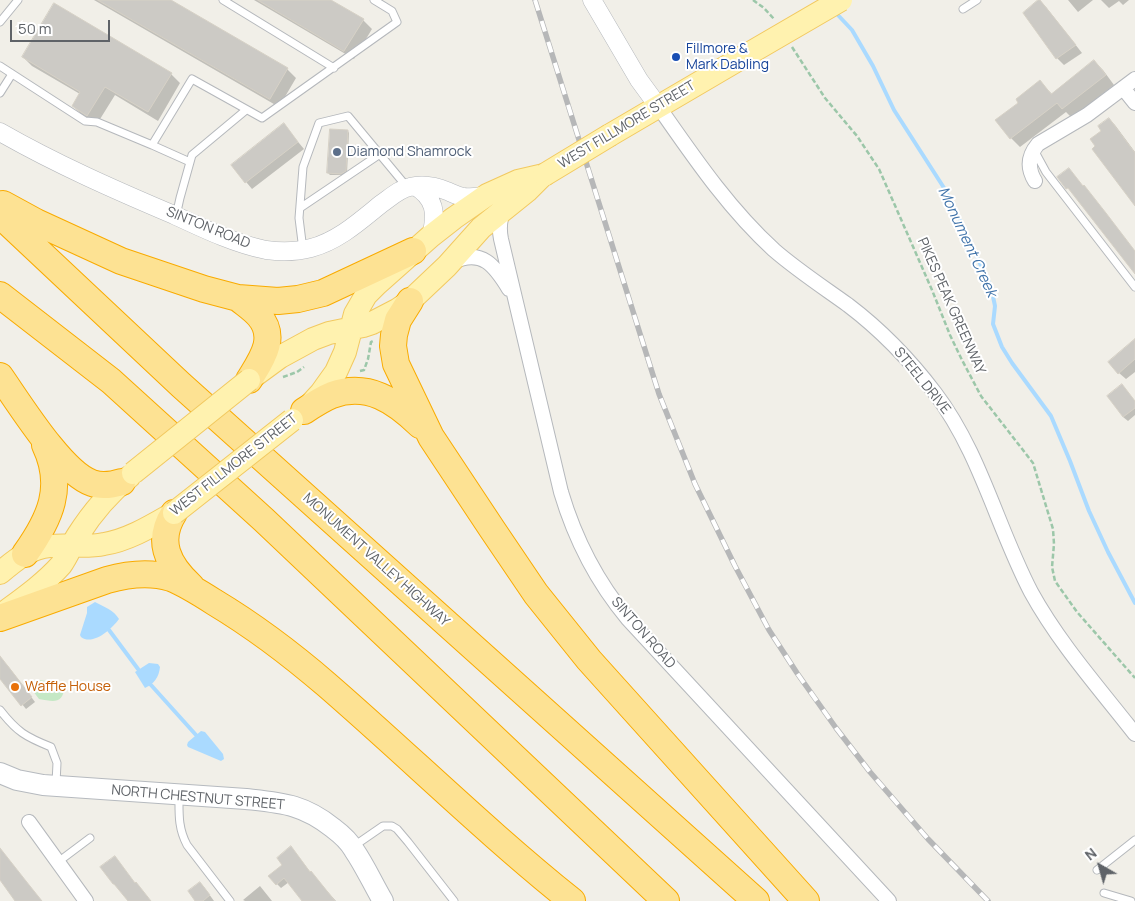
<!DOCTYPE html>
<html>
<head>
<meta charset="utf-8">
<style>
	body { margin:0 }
	#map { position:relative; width:1135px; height:901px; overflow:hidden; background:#f1efe8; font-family:Manrope,sans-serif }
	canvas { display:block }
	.north { position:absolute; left:1075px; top:841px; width:50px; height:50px; -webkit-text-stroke:4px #fff; paint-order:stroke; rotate:322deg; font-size:14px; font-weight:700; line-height:20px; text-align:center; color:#5f6368 }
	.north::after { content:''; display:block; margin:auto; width:18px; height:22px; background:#5f6368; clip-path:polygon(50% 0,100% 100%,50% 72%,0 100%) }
	.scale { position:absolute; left:10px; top:20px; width:100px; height:22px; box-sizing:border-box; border:2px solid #5f6368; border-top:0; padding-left:6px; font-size:15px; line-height:18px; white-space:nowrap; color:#5f6368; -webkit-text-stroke:4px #fff; paint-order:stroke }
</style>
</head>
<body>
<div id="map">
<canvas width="1135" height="901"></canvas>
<div class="north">N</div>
<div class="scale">50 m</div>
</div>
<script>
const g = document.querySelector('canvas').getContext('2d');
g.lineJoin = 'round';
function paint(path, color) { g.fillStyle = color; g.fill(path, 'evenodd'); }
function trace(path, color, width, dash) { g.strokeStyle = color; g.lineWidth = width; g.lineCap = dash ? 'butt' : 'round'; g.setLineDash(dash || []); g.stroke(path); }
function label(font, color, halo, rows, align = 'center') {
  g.font = font + ' Manrope,sans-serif'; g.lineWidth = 4; g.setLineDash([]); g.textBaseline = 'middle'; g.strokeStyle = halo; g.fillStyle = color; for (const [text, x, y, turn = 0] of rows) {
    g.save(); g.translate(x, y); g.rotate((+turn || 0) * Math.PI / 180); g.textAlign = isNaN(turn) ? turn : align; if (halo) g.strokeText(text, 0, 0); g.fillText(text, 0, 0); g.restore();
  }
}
const green = new Path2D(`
	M38 680 55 682H61L65 685C63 704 55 702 39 699L30 687Z`);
const water = new Path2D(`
	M95 602C104 607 114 610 119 619 112 629 93 646 81 637L80 635 87 613V607Z
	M149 663 158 664 160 667C159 677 154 684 145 688L135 672Z
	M201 731 205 732 223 754 224 759 221 761 188 747 187 745 188 742Z`);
const shadow = new Path2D(`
	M94 0H169L287 69 296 78 279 107Z
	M254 0H329L363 20 372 29 354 59Z
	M1039 0 1046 7 1082 53 1064 65 1057 58 1025 13Z
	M1068 0H1093L1078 12Z
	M1101 0H1129L1123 5 1119 1 1109 8Z
	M23 57 171 74 180 83 158 121 115 95 97 124 82 115 73 106 80 94 32 66Z
	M1094 61 1103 70 1114 85 1072 118 1066 112 1020 147 1011 138 997 121 1020 103 1040 82 1052 94Z
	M1109 119 1115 125 1135 152V203L1103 131Z
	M284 125 304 149 252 189 232 165Z
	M348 131 349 133 347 173 343 175H330L328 173Z
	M1135 340V372L1126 379 1119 373Z
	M1135 401V415L1128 421 1123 417Z
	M0 665 8 666 35 702 26 709 0 677Z
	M295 852 311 873 336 901H304L289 882 281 888 277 884 284 865Z
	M200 883 204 887 214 901H197Z
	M260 886 272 901H245L243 900Z`);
const stream = new Path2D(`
	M836 13 852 30 873 66 894 110 946 191 991 287 995 306 993 324 1002 347 1012 363 1051 416 1070 461 1089 511 1108 552 1135 603
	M109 630 138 669
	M151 685 196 735`);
const building = new Path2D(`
	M98 0H171L288 68 270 99Z
	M258 0H331L364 19 344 51Z
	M1038 0H1040L1076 45 1056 59 1023 13Z
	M54 3 172 73 148 112 105 87 87 116 72 106 80 92 22 57Z
	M1094 60 1106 75 1062 109 1057 103 1010 139 995 120 1018 103 1016 99 1040 80 1051 94Z
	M1109 118 1135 153V206L1092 149 1095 146 1090 139 1101 131 1098 126Z
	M284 123 298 142 245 183 231 165Z
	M330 129 348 130 346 171 341 174 327 173Z
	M1069 168 1083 186 1084 185 1106 213 1135 251V274L1068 188 1066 189 1057 177Z
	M1135 339V359L1118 374 1108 362Z
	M1122 384 1135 401V408L1123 417 1107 396Z
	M0 656 32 697 21 706 0 679Z
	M291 846 310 872 311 871 335 901H302L284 878 276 885 268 876 282 865 277 858Z
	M0 848 26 881 42 901H15L0 880Z
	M115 856 135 883 136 882 151 901H128L114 884H113L100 867Z
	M200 882 210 895 203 901H195L188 891Z`);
const path = new Path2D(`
	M753 0 764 8 774 19
	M792 47 825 98 857 136 879 169 932 290 950 335 962 360 981 396 1033 463 1053 529 1054 544 1052 567 1055 581 1077 612 1135 678
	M360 371 364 370 368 359 371 342 373 341
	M283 377 297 372 304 367`);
const service = new Path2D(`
	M223 0 334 68
	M963 9 977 0
	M0 22 18 0
	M0 66 85 121 97 122 152 145 192 79 262 118 397 22 392 11 374 0
	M0 93 12 74
	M152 145 190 162
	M1034 150 1046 172 1135 287
	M300 208 380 154
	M176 216 180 198 192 155 246 110
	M303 250 299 218 303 167 319 123 348 116 407 187
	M0 710C17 732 26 737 51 747L57 763 56 783
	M179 795C179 814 178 828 187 845L230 901
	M354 846 383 826H392L397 829 408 842 454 901
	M58 862 90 838
	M1097 870 1135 840
	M1104 893 1131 901`);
const minor = new Path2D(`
	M1123 88 1135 103
	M658 106C693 156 728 208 774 250 797 270 823 287 848 305 881 330 910 360 935 393 980 452 997 527 1031 592 1059 643 1099 688 1135 734
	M1035 181C1027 168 1028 156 1038 144L1087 115 1135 79
	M504 210C499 220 499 229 501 239L561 492C575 539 597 582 628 619L889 901
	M453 262C482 248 495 266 509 289
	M29 822 86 901`);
const tertiary = new Path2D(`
	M592 0 639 80 658 106
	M0 132C56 164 115 190 174 215 202 228 235 244 266 250 281 252 296 252 311 248 338 241 360 221 381 204 390 198 399 189 410 187 422 184 435 186 447 191 452 193 458 196 464 197 472 198 479 197 487 195
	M415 186C435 198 437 213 431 236`);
const secondary = new Path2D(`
	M0 773 17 780 43 785 246 799C282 803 303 804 333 828 341 834 349 841 354 850 365 866 373 884 383 901`);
const primary = new Path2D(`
	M610 135 743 57
	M250 379 280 357 313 339 329 333 363 326 372 323 397 310 410 301 447 266 481 228 527 191 541 177
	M309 406 321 393 336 372 345 352 355 314 366 295 377 284 431 236 454 218 487 195 518 181 544 175
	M0 573C14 561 31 547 50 546 69 544 85 548 104 544 129 540 153 525 174 513
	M5 612C24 598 45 583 61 565 68 555 72 544 78 535 92 513 109 493 129 477`);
const motorway = new Path2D(`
	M3 204 36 222 121 261 204 289 238 298 278 301 298 299 323 293 413 251
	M0 215 181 385 756 901
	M0 295 111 381 264 520 666 901
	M238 298C245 304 253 309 259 316 278 338 261 360 249 380
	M410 301 398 320 394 335 393 346 396 364 431 437 492 529 536 594 589 660 806 901
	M0 376C19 403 62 473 92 483 102 487 112 485 122 482
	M304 411C313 405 322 399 332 395 368 382 395 401 420 425
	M174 513C156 541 168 565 191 586
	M25 554C50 519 65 487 45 445
	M0 618 107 580C128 574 149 571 171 578 186 584 200 593 214 602 254 626 291 654 327 685 409 756 487 833 572 901`);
const rail = new Path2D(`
	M535 0 659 394 695 484 735 566 769 630 797 673 836 728 870 772 928 839 988 901`);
const primaryBridge = new Path2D(`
	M743 57 841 0
	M544 175 610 135
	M133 473 249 380
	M174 513 292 420`);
const markers = [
	[676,57,5,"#1a4fb4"],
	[337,152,5,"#5c6f8a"],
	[15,687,5,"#e8710a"]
];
const transitNames = [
	["Fillmore &",686,49],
	["Mark Dabling",686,65]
];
const streetNames = [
	["WEST FILLMORE STREET",627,125,-31],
	["SINTON ROAD",208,228,22],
	["PIKES PEAK GREENWAY",951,306,66],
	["STEEL DRIVE",922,381,51],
	["WEST FILLMORE STREET",234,465,-38],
	["MONUMENT VALLEY HIGHWAY",376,560,42],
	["SINTON ROAD",643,633,49],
	["NORTH CHESTNUT STREET",198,798,5]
];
const serviceNames = [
	["Diamond Shamrock",347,152]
];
const foodNames = [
	["Waffle House",25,687]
];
const waterNames = [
	["Monument Creek",967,242,65]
];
paint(green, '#c5e8c5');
paint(water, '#aadaff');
paint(shadow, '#0003');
trace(stream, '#aadaff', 4);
paint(building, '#cccac5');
trace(building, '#d6d1c6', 1);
trace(service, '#b5b8bc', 9);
trace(minor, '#b5b8bc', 16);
trace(tertiary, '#b5b8bc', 19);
trace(secondary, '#b6babf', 22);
trace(primary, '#f2c960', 24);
trace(motorway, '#f9ab00', 28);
trace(path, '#9cc7a9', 2.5, [5, 2.5]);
trace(service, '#fff', 7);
trace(minor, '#fff', 14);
trace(tertiary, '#fff', 18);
trace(secondary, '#fff', 20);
trace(primary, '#fff2af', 22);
trace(motorway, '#fde293', 26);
trace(rail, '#b6b7b8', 5.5);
trace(rail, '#fff', 4, [11]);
trace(primaryBridge, '#f2c960', 24, []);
trace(primaryBridge, '#fff2af', 22);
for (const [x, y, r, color] of markers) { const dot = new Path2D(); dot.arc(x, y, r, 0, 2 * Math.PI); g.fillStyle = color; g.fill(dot); trace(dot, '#fff', 2); }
label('14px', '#164399', '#fff', transitNames, 'left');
label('14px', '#5f6368', '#fff', streetNames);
label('14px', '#4e5e75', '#fff', serviceNames, 'left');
label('14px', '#c56008', '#fff', foodNames, 'left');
label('italic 15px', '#4174aa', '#fff', waterNames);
</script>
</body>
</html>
